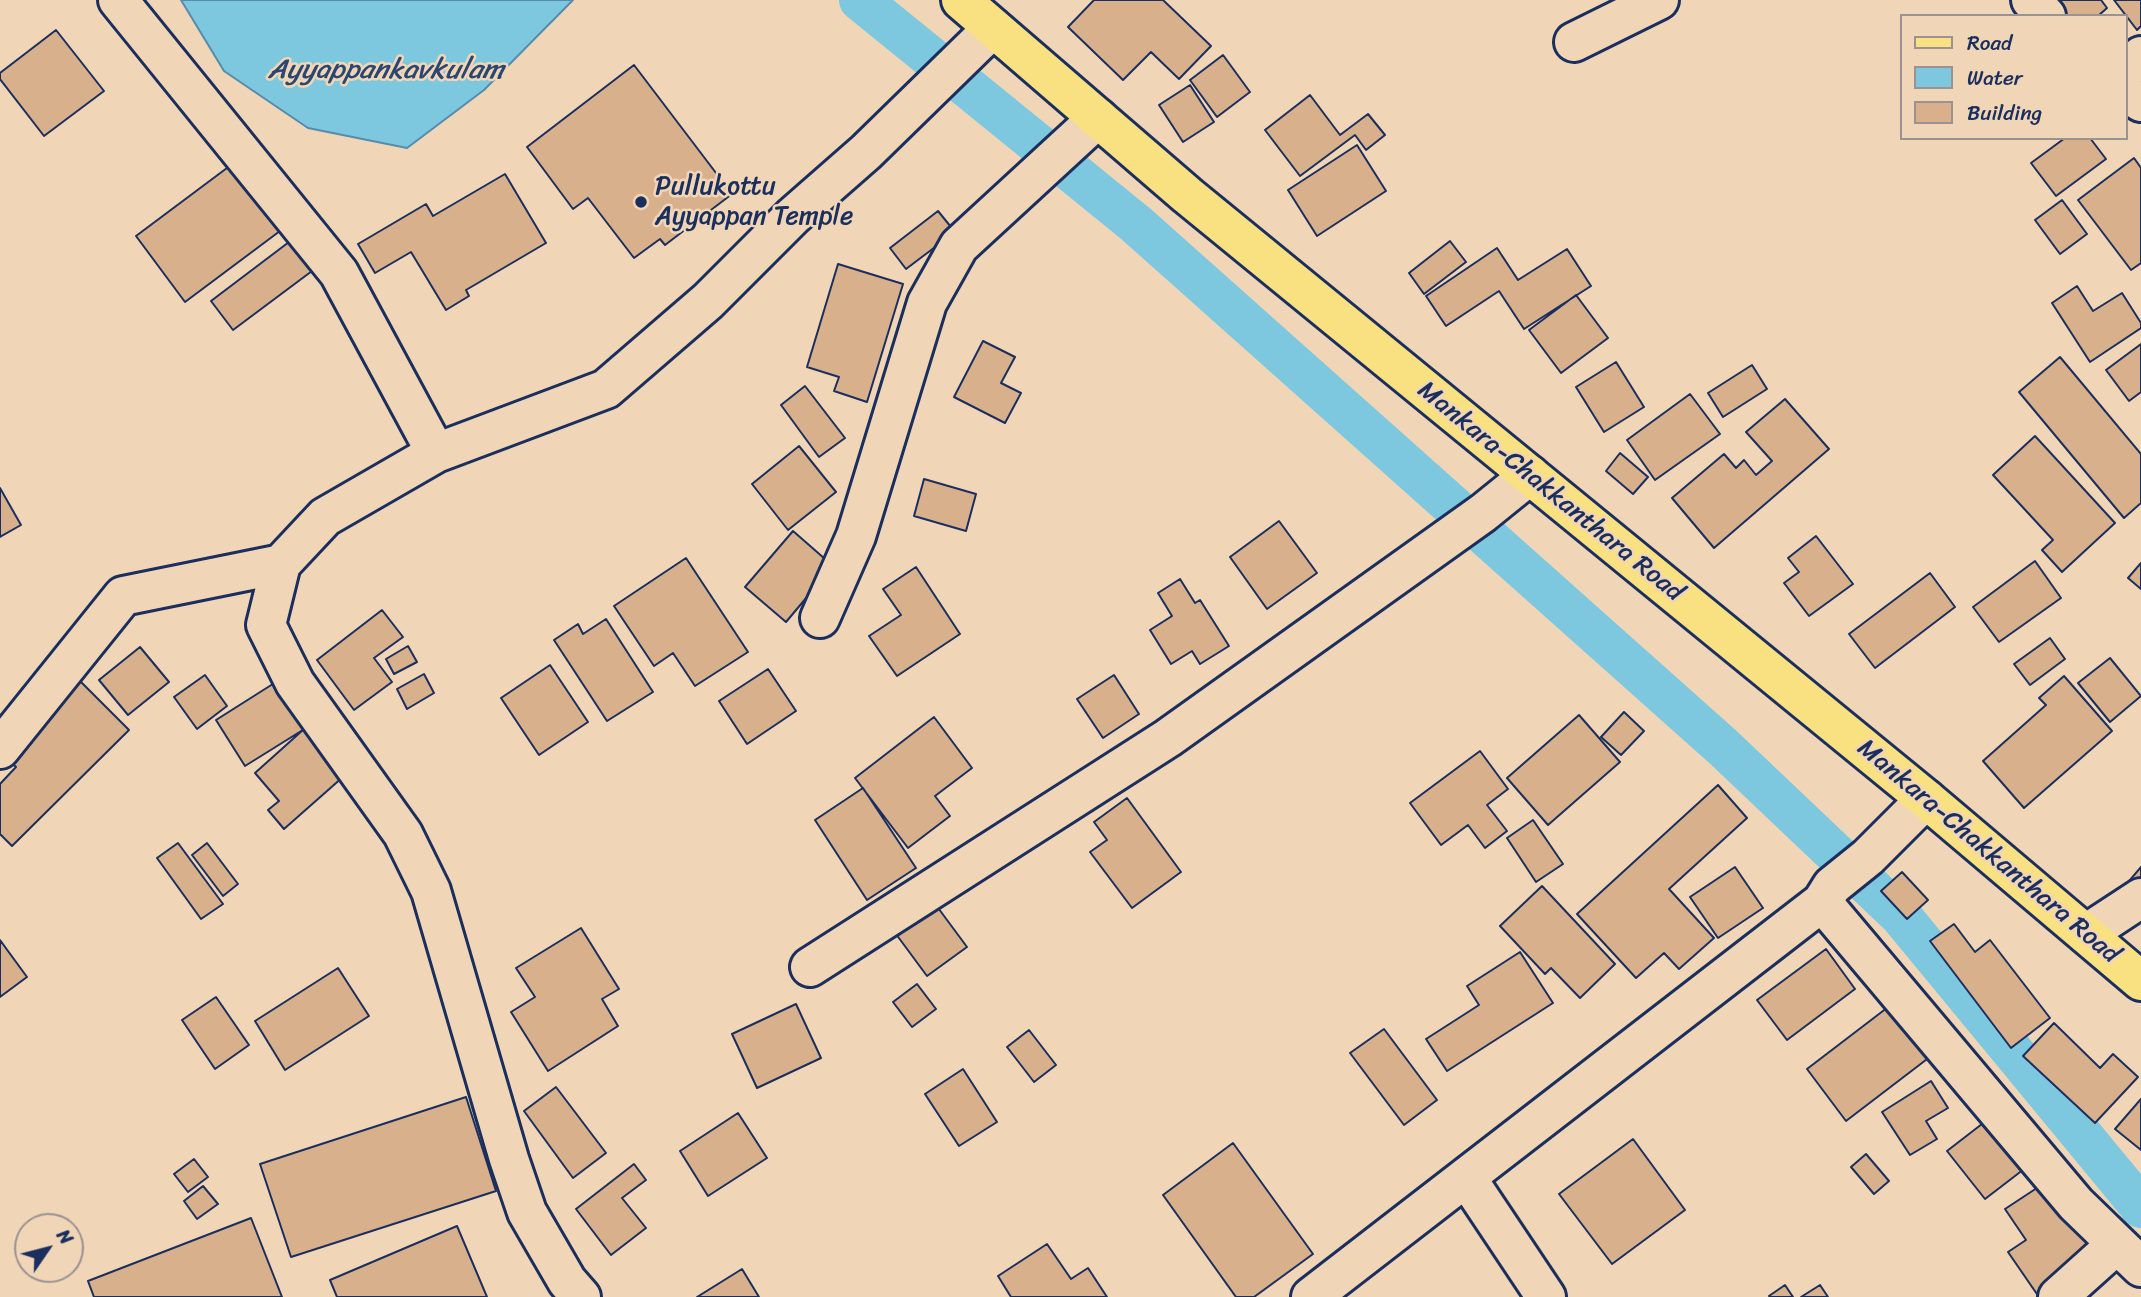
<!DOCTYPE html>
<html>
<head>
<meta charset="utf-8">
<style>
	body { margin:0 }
	#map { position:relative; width:2141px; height:1297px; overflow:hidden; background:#f0d6b7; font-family:Sriracha,sans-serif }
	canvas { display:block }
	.legend { position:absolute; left:1900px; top:14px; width:228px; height:126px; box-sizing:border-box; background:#f0d6b7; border:2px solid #9b9393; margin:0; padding:9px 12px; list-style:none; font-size:21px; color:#1b2f5e }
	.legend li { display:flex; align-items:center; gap:14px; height:35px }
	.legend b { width:35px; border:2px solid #9b9393 }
	.north { position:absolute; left:14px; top:1213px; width:70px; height:70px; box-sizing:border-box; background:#f0d6b7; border:2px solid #9b9393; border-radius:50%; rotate:55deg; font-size:19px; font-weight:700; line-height:28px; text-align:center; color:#1b2f5e }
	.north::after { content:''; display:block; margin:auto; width:24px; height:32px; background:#1b2f5e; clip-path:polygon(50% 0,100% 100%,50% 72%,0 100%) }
</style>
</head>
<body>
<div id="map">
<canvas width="2141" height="1297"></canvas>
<ul class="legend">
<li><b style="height:9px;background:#f9e181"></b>Road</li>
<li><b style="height:19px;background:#7ec8df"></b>Water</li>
<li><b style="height:19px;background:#d8b18c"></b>Building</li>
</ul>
<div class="north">N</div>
</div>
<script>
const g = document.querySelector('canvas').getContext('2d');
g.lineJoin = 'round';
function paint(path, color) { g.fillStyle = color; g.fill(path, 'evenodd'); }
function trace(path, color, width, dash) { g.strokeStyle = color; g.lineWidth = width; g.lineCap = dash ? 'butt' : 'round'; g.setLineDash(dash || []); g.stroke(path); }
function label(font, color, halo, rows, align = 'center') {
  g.font = font + ' Sriracha,sans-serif'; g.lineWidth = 5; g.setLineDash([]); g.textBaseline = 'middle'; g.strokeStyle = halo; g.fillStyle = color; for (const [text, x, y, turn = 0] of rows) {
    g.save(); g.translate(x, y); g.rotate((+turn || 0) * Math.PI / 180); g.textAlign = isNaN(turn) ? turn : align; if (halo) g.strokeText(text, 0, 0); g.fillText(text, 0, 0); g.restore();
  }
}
const water = new Path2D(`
	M181 0H573L484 90 407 148 308 128 224 71Z`);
const canal = new Path2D(`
	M860 0 1136 224 1723 747 1900 915 2141 1207`);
const building = new Path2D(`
	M1094 0H1163L1211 46 1179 79 1151 52 1123 80 1068 27Z
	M2043 0H2101L2107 8 2098 16H2038Z
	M2114 0H2141V26L2137 30Z
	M56 30 104 91 44 136 0 79V73Z
	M1223 55 1250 92 1217 117 1190 80Z
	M634 65 732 194 665 245 660 239 634 258 588 198 573 209 527 147Z
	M1190 85 1214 122 1183 142 1159 105Z
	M1310 95 1340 135 1368 114 1385 135 1366 150 1355 135 1300 176 1265 130Z
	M2065 138H2090L2106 159 2056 196 2031 163Z
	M1357 145 1386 191 1317 236 1288 190Z
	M2134 158 2141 168V263L2131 270 2078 200Z
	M235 162 284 228 185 302 136 236Z
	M505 174 546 243 466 290 469 296 446 310 411 252 375 273 358 244 426 204 433 216Z
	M2062 200 2087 234 2060 254 2035 220Z
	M938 211 955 232 906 269 890 248Z
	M1450 241 1466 262 1424 294 1409 273Z
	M289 242 312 271 233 330 211 301Z
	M1497 248 1518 280 1567 249 1591 286 1524 329 1499 291 1446 326 1426 296Z
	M838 264 903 284 867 402 834 391 839 377 807 367Z
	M2077 286 2093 311 2122 293 2141 323V328L2090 362 2052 303Z
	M1576 295 1608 338 1561 373 1529 330Z
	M983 341 1015 357 1001 383 1021 393 1005 423 954 397Z
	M2141 344V392L2129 401 2106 370Z
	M2060 357 2141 454V503L2124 518 2019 392Z
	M1616 362 1644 407 1604 432 1576 387Z
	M1752 365 1767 389 1723 417 1708 393Z
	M805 386 845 438 819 457 781 405Z
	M1690 394 1720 434 1655 480 1627 440Z
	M1785 399 1829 449 1714 548 1672 498 1724 454 1736 468 1744 460 1756 475 1772 461 1746 432Z
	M2035 436 2115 523 2062 572 2042 550 2053 540 1993 475Z
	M799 446 836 492 788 530 752 484Z
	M1620 453 1648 477 1633 494 1606 471Z
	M924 479 976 494 966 531 914 516Z
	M0 488 21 525 0 537Z
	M1279 521 1317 573 1267 609 1230 557Z
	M793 531 833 566 786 622 745 587Z
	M1816 536 1853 584 1809 616 1784 583 1799 572 1788 558Z
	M686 558 748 652 695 686 673 653 654 666 614 606Z
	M2035 561 2061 598 1999 642 1973 607Z
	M2141 563V589L2128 578Z
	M916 567 960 634 897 676 869 636 901 615 883 589Z
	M1930 573 1955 607 1875 668 1849 634Z
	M1180 579 1195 603 1200 600 1229 646 1200 664 1192 651 1171 664 1150 630 1172 616 1158 593Z
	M382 610 403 637 374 658 392 682 354 710 317 660Z
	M606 619 653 692 607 721 554 640 578 624 583 634Z
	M2050 638 2065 659 2030 685 2014 664Z
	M408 646 417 662 394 674 386 659Z
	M140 647 169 682 128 715 99 680Z
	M2110 658 2141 696 2110 722 2078 683Z
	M550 665 588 722 539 755 501 698Z
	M768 669 796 711 747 744 719 701Z
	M424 674 434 693 407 709 397 689Z
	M205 675 227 706 197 729 174 697Z
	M1114 675 1139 714 1103 738 1077 699Z
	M2064 676 2112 731 2024 808 1983 761 2046 705 2039 698Z
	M76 677 129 730 12 846 0 834V784L16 767 1 752Z
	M276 682 306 728 245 766 216 720Z
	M1624 712 1644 731 1621 755 1601 737Z
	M1579 715 1620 762 1548 825 1507 778Z
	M934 717 972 768 935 796 950 816 908 848 855 778Z
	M304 729 344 776 284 829 268 810 279 801 255 773Z
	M1480 751 1508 789 1487 805 1507 831 1485 848 1468 825 1441 845 1410 803Z
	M1718 785 1747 818 1669 889 1714 938 1679 969 1664 953 1636 978 1577 914Z
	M863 788 916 868 867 900 815 820Z
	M1127 798 1181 872 1132 908 1090 852 1107 840 1094 822Z
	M1533 820 1563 864 1536 882 1507 838Z
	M178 843 223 904 201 919 157 858Z
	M207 843 238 884 223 896 192 855Z
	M1735 867 1763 908 1718 938 1690 897Z
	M2141 867V900L2125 886Z
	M1902 872 1928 900 1907 919 1881 891Z
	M1542 886 1615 964 1580 998 1551 968 1545 974 1500 926Z
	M933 901 967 947 927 976 893 930Z
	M1954 924 1975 952 1990 940 2050 1018 2011 1048 1930 941Z
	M581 928 619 989 602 999 618 1026 548 1071 511 1012 535 997 516 968Z
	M0 940 27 977 0 997Z
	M1826 949 1855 989 1787 1040 1757 1000Z
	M1520 952 1553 1003 1447 1071 1426 1039 1479 1005 1467 986Z
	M338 968 369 1016 285 1070 255 1021Z
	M917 984 936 1009 912 1027 893 1002Z
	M216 997 249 1045 215 1069 182 1020Z
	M1896 1001 1935 1053 1846 1121 1807 1069Z
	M796 1004 821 1058 757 1088 732 1034Z
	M2054 1023 2100 1068 2113 1054 2138 1077 2095 1123 2023 1056Z
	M1384 1029 1437 1100 1404 1125 1350 1053Z
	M1029 1030 1056 1065 1034 1082 1007 1047Z
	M963 1069 997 1122 959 1146 925 1094Z
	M1931 1081 1948 1108 1926 1121 1937 1139 1910 1155 1882 1112Z
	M556 1087 606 1153 573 1178 524 1111Z
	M466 1097 496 1191 291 1257 260 1164Z
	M2141 1099V1150L2115 1129Z
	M738 1113 767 1158 708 1196 680 1151Z
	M1991 1117 2028 1166 1985 1199 1947 1151Z
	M1633 1139 1685 1210 1612 1264 1559 1194Z
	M1233 1143 1313 1254 1254 1297H1236L1163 1195Z
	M1866 1154 1889 1181 1874 1194 1851 1167Z
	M194 1159 208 1177 188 1192 174 1174Z
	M634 1164 646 1180 622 1198 646 1228 611 1255 576 1209Z
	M2049 1180 2102 1259 2044 1297H2039L2008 1252 2026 1240 2005 1209Z
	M203 1186 218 1204 197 1219 184 1201Z
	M251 1218 282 1297H94L88 1281Z
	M457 1226 487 1297H337L330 1280Z
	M1047 1244 1071 1279 1088 1268 1107 1297H1011L998 1276Z
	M742 1269 759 1297H697Z
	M1785 1285 1793 1297H1770L1769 1296Z
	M1820 1285 1828 1297H1801Z`);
const minor = new Path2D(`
	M118 0 339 273 436 453
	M2031 0 2046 16
	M1574 42 1659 0
	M2125 70 2141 56
	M2125 92 2141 102
	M820 618 856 536 927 303 959 246 1098 118
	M0 749 123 596 281 564
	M1926 799 1868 857 1832 886 1822 902 2076 1204 2141 1267
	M2086 934 2141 898
	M810 967 1168 738 1483 513 1530 475
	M1466 1177 1546 1297
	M581 1297 567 1281 527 1212 509 1159 431 891 403 834 295 683 266 625 281 564 325 517 436 453 606 389 708 301 793 216 866 152 993 28
	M1311 1297 1822 902
	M2058 1297 2117 1244`);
const major = new Path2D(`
	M961 0 1187 195 1926 799 2141 981`);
const markers = [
	[641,202,7,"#1b2f5e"]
];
const poiNames = [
	["Pullukottu",655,187],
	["Ayyappan Temple",655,217]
];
const streetNames = [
	["Mankara-Chakkanthara Road",1550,492,39],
	["Mankara-Chakkanthara Road",1988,852,40]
];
const waterNames = [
	["Ayyappankavkulam",386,71]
];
paint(water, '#7ec8df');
trace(water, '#568bab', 2);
trace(canal, '#7ec8df', 42);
paint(building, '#d8b18c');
trace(building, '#1b2f5e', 2);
trace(minor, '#1b2f5e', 44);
trace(major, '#1b2f5e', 44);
trace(minor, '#f0d6b7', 38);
trace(major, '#f9e181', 38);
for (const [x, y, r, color] of markers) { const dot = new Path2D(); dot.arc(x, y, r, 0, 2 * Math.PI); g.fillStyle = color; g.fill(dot); trace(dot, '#f0d6b7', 2.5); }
label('26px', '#1b2f5e', '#f0d6b7', poiNames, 'left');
label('26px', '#1b2f5e', '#f0d6b7', streetNames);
label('italic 28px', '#2a4671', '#f0d6b7', waterNames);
</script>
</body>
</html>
